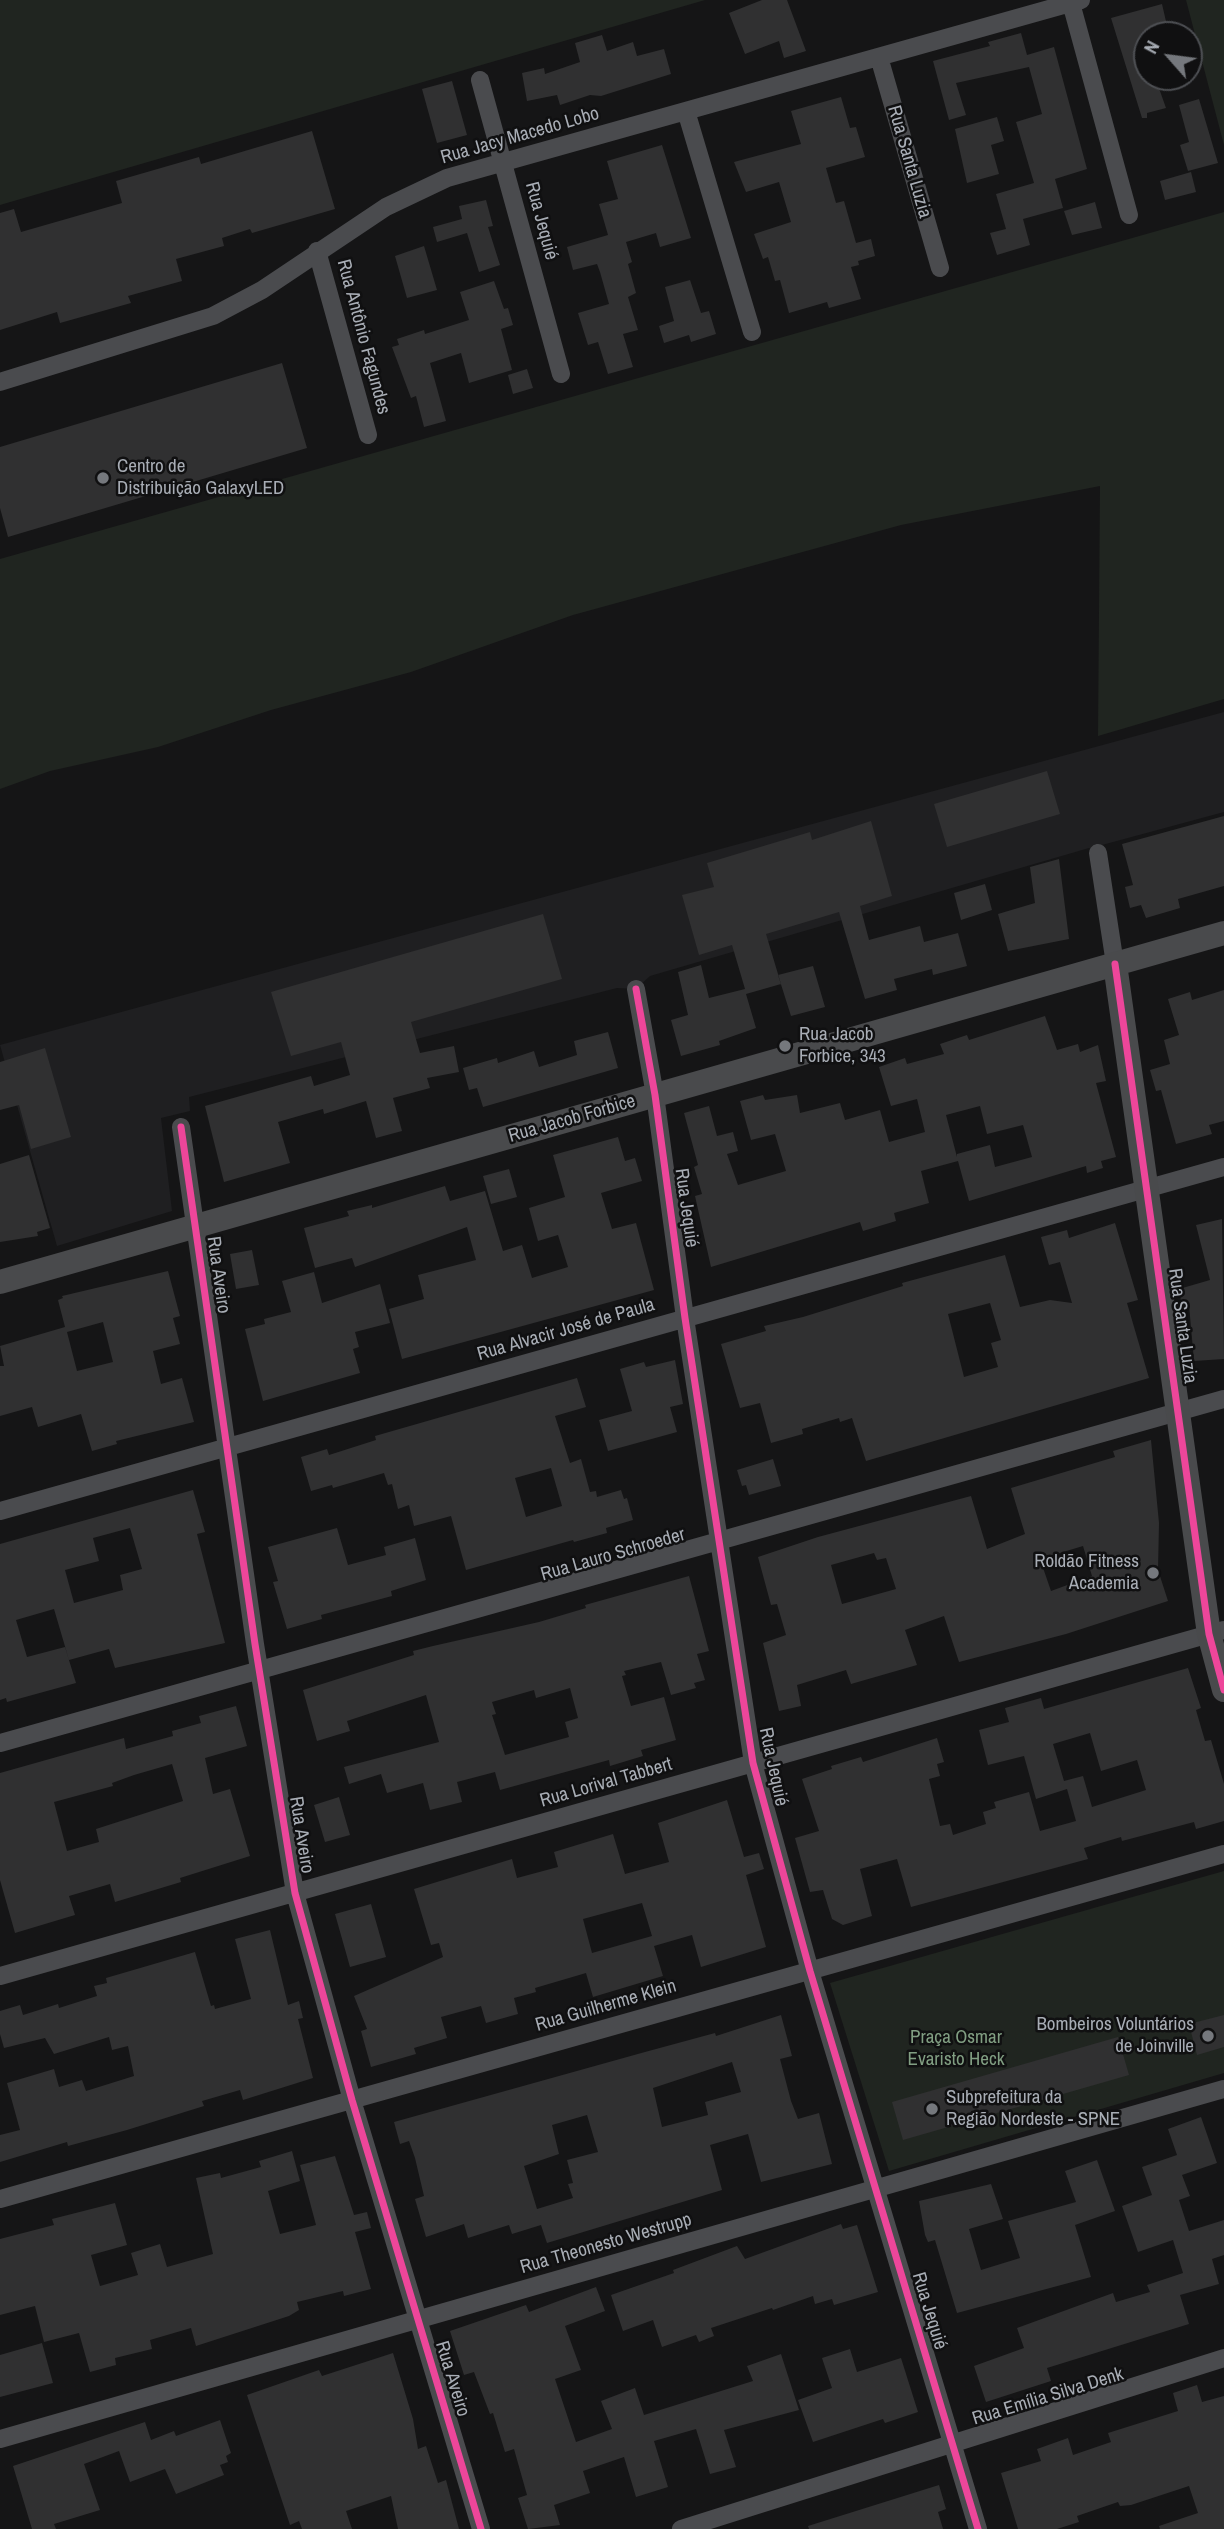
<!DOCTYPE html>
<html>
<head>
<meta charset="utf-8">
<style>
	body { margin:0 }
	#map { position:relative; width:1224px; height:2529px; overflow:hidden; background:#151516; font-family:"Archivo Narrow",sans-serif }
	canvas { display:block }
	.north { position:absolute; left:1133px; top:21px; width:70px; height:70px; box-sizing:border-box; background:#101011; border:2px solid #4d4f53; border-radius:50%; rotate:298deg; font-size:19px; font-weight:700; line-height:28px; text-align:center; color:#a8adb5 }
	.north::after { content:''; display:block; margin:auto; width:24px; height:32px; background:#75787d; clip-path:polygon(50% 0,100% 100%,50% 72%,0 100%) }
</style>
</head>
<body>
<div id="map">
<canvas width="1224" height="2529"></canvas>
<div class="north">N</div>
</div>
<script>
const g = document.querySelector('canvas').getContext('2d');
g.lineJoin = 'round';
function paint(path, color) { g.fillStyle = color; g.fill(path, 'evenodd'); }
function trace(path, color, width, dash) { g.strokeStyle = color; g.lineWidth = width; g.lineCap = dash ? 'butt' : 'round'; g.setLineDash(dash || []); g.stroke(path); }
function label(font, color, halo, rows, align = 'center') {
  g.font = font + ' "Archivo Narrow",sans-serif'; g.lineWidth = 5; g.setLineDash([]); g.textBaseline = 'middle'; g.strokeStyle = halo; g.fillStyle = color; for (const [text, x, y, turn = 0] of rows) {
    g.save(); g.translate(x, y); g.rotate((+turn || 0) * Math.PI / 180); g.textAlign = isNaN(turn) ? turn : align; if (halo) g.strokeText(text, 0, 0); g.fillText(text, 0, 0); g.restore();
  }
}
const built = new Path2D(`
	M1224 712V812L1102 845 1098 853 1089 848 650 976 636 989 617 988 189 1097 190 1111 161 1118 172 1211 57 1246 0 1045Z`);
const green = new Path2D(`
	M0 0H705L0 205Z
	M1186 0H1224V145Z
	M1224 212V699L1098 736 1100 486 901 525 573 615 411 672 271 710 158 747 50 771 0 789V559Z
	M1224 1871V2073L889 2171 830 1983Z`);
const building = new Path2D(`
	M762 0H787L806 51 784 58 779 41 745 54 729 13Z
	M1162 4 1168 30 1147 35V77H1155L1166 108 1147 113V118H1142L1111 18Z
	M1021 33 1027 55 1054 47 1087 169 1055 179 1063 208 1023 219 1030 245 997 255 990 233 1006 229 996 194 1034 183 1016 122 1042 114 1029 67 956 83 966 115 949 120 933 61 990 46 988 42Z
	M602 35 607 51 633 42 637 56 664 49 671 74 601 96 590 95 560 105 557 95 527 101 522 73 544 68 545 74 580 62 575 43Z
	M452 81 467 135 437 143 422 89Z
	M841 97 850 128 856 127 865 157 826 168 836 203 844 201 856 243 871 239 875 256 858 261 859 265 851 267 861 299 829 308 827 302 789 313 780 280 775 281 768 257 763 259 754 234 791 222 779 182 746 192 734 162 801 144 791 111Z
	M1199 99 1218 163 1188 171 1180 145 1189 142 1179 105Z
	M997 117 1004 141 991 145 999 174 967 183 955 129Z
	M312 131 335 209 252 233 250 229 222 238 224 246 176 259 182 281 128 296 131 303 60 323 57 312 0 330V213L14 209 21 232 122 203 116 181 199 157 201 164Z
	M662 145 691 238 660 247 656 233 626 242 632 262 628 264 636 293 628 297 638 330 623 334 633 367 608 374 598 342 588 345 578 313 609 304 600 272 597 264 573 270 567 247 608 235 599 204 618 199 607 161Z
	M1191 172 1196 192 1165 200 1160 181Z
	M486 200 493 226 488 227 500 265 479 272 467 233 437 242 433 227 462 219 459 206Z
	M1095 202 1102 228 1072 235 1064 211Z
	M424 246 437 290 407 298 395 256Z
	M690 280 701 313 709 311 716 334 691 342 689 335 664 343 659 326 674 321 665 287Z
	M494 281 504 309 508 308 513 325 501 329 512 370 469 383 461 353 430 363 446 421 424 427 416 396 411 398 392 347 399 345 397 339 424 330 425 334 469 320 460 292Z
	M282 363 307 448 8 537 0 508V447Z
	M527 369 533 388 513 394 508 375Z
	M1047 771 1060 814 947 847 934 804Z
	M1224 816V886L1178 899 1180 908 1146 918 1141 905 1130 908 1125 887 1133 885 1122 844Z
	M871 821 892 896 860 906 869 940 920 926 924 942 958 933 967 966 933 975 932 969 894 979 897 990 865 999 839 912 766 934 781 984 746 994 756 1028 719 1041 720 1045 681 1056 671 1020 688 1015 678 972 701 965 709 998 745 989 732 945 699 955 682 895 714 887 707 863 810 832 812 840Z
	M1059 859 1069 939 1008 951 998 914 1035 903 1030 867Z
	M985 884 992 910 961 920 954 893Z
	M543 914 562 979 411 1022 420 1053 454 1046 459 1072 427 1078 430 1088 393 1098 402 1131 376 1138 366 1101 324 1114 323 1109 278 1122 290 1163 224 1182 205 1106 311 1076 314 1086 350 1075 341 1042 291 1056 271 992Z
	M813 966 825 1007 791 1016 778 975Z
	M1224 990V1121L1209 1125 1212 1134 1176 1144 1161 1090 1156 1091 1150 1070 1170 1064 1164 1040 1179 1035 1168 999 1190 992 1192 1000Z
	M1045 1016 1057 1050 1078 1044 1080 1052 1098 1045 1106 1081 1096 1083 1116 1157 1101 1161 1103 1168 1087 1173 1086 1166 969 1201 958 1161 921 1171 929 1203 894 1213 896 1221 863 1231 860 1222 711 1267 695 1196 702 1194 694 1167 698 1165 684 1113 709 1106 717 1136 733 1132 738 1151 727 1154 738 1185 786 1171 775 1134 751 1140 740 1101 763 1095 765 1100 797 1095 800 1113 840 1103 845 1120 880 1110 889 1142 925 1132 917 1099 891 1106 879 1067 905 1058 907 1064 944 1054 940 1044 967 1035 969 1040ZM980 1106 987 1134 1023 1125 1032 1157 995 1167 990 1145 957 1154V1157L946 1115Z
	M608 1032 618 1068 483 1107 477 1088 469 1090 463 1068 497 1058 498 1063 534 1051 539 1067 577 1055 574 1041Z
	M45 1048 71 1137 31 1149 19 1105 0 1110V1062Z
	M618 1137 625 1161 635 1158 642 1181 601 1193 612 1229 636 1223 654 1290 402 1359 389 1309 424 1299 418 1275 476 1260 467 1227 355 1267 352 1258 315 1268 304 1228 349 1216 347 1211 372 1205V1208L445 1186 450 1201 485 1191 503 1251 522 1245 532 1278 568 1267 558 1235 538 1241 529 1208 565 1197 553 1155Z
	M29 1155 50 1228 37 1232 38 1236 0 1242V1164Z
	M509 1169 517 1197 491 1204 483 1176Z
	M1222 1219 1224 1359 1194 1361 1189 1305 1182 1307 1179 1289 1210 1280 1196 1225Z
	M1115 1223 1138 1300 1127 1303 1149 1378 866 1461 852 1418 840 1422 839 1418 802 1429 803 1434 771 1443 760 1403 740 1408 721 1344 766 1331 764 1326 803 1317 903 1286 902 1283 1005 1255 1020 1307 1050 1300 1072 1303 1060 1262 1049 1265 1041 1237 1067 1230 1069 1238ZM990 1303 1001 1340 991 1343 998 1367 964 1377 948 1314Z
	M252 1250 259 1285 236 1289 230 1254Z
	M168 1271 180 1316 173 1318 180 1344 153 1351 161 1384 182 1378 194 1422 116 1441 117 1444 92 1451 81 1414 38 1427 32 1407 0 1416V1366H4L0 1346 65 1327 58 1300 63 1298 62 1296ZM103 1322 113 1362 77 1371 67 1332Z
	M314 1272 322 1303 380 1284 390 1323 355 1332 359 1347 353 1349 360 1373 263 1401 245 1329 265 1324 264 1319 291 1312 282 1281Z
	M675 1360 683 1404 670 1407 677 1432 608 1451 599 1420 632 1411 620 1369 644 1362 646 1367Z
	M577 1378 586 1407 555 1416 570 1463 581 1459 590 1492 596 1491 597 1497 621 1490 624 1499 627 1498 633 1520 606 1528 607 1533 574 1542 573 1540 466 1570 451 1516 414 1526 409 1505 398 1509 392 1484 388 1485 384 1473 333 1488 332 1485 311 1491 301 1457 327 1449 329 1455 376 1440 375 1436ZM551 1468 562 1506 526 1517 515 1478Z
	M1151 1440 1159 1523 1158 1570 1168 1601 1066 1634 959 1662 944 1616 905 1630 917 1665 851 1684 846 1670 797 1685 801 1706 779 1711 763 1643 786 1635 777 1604 771 1605 758 1557 818 1537 971 1496 987 1549 1025 1534 1011 1488 1115 1457 1113 1451ZM1083 1546 1092 1576 1051 1591 1040 1559ZM874 1553 877 1560 886 1558 896 1589 842 1604 831 1565Z
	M773 1459 781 1486 749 1495 746 1485 742 1486 737 1470Z
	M193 1490 205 1532 197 1534 225 1643 115 1668 109 1649 69 1660 54 1609 16 1620 27 1657 65 1647 76 1683 7 1702 6 1698 0 1700V1544ZM130 1528 142 1569 120 1575 123 1590 74 1603 65 1570 99 1561 93 1538Z
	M337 1528 348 1565 386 1555 384 1547 415 1538 426 1580 391 1591 392 1596 321 1615 322 1619 287 1629 273 1582 278 1581 268 1547Z
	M689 1576 709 1651 697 1654 705 1680 694 1683 696 1688 671 1695 661 1662 624 1671 626 1675 622 1676 631 1706 664 1697 676 1740 641 1750 643 1756 610 1766 609 1760 500 1790 495 1772 457 1782 462 1802 430 1810 423 1783 387 1793 381 1774 349 1784 344 1767 439 1742 426 1695 347 1721 350 1731 317 1741 303 1690 414 1655 413 1651 433 1646 539 1622 586 1608 585 1605ZM570 1688 578 1718 565 1722 569 1737 505 1755 492 1715 496 1714 492 1702 534 1690 536 1698Z
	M1188 1668 1201 1708 1196 1710 1205 1741 1211 1740 1224 1784V1821L1196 1829 1194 1822 1122 1841 1121 1837 1084 1848 1088 1859 911 1907 897 1859 860 1869 872 1916 843 1925 832 1919 823 1890 810 1892 795 1838 819 1831 802 1779 832 1769 831 1766 861 1757 863 1762 937 1738 944 1762 937 1764 940 1776 929 1779 940 1826 950 1824 953 1835 986 1824 983 1812 996 1808 994 1802 1029 1792 1040 1831 1076 1821 1067 1789 1036 1799 1024 1756 988 1765 979 1730 1009 1722 1005 1708 1041 1698 1044 1709ZM1090 1733 1101 1771 1137 1760 1146 1790 1092 1807 1083 1776 1064 1781 1053 1744Z
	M236 1706 247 1746 205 1758 213 1794 230 1789 250 1856 180 1878 181 1882 115 1902 110 1884 69 1896 75 1915 15 1933 0 1880V1773L124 1738 126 1749 173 1736 172 1731 201 1723 199 1716ZM172 1764 183 1801 96 1829 99 1842 67 1851 54 1802 113 1786 112 1783 134 1775Z
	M339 1797 350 1835 325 1842 314 1805Z
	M727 1800 744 1857 759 1853 764 1869 746 1875 766 1947 701 1967 692 1935 654 1946 663 1976 593 1997 586 1973 535 1988 536 1992 514 1998 518 2014 486 2023 481 2006 441 2017 447 2038 414 2048 416 2054 371 2067 361 2031 367 2029 354 1996 443 1957 439 1943 431 1945 414 1889 512 1859 517 1878 558 1867 554 1852 613 1834 625 1874 669 1862 658 1823ZM642 1903 652 1936 592 1953 583 1919Z
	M371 1904 386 1957 350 1967 335 1914Z
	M270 1930 288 2005 299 2001 303 2018 298 2019 313 2078 243 2100 240 2090 202 2101 204 2106 127 2130 68 2146 67 2142 0 2162V2135L20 2130 7 2083 54 2069 59 2087 82 2080 86 2091 134 2076 128 2046 112 2050 109 2037 54 2054 45 2038 4 2048 0 2034V2011L20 2005 23 2015 58 2004 59 2008 97 1996 94 1986 107 1983 106 1978 195 1952 211 2006 214 2005 215 2009 251 1999 235 1939Z
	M781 2015 792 2056 780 2059 791 2101 798 2119 819 2113 832 2164 761 2182 748 2134 710 2145 722 2190 547 2243 541 2225 512 2234 509 2225 468 2238 464 2224 426 2237 415 2199 424 2196 415 2158 409 2141 400 2144 394 2122 645 2052 715 2033 716 2036ZM732 2062 741 2092 705 2102 708 2115 662 2127 653 2088ZM587 2115 598 2152 567 2160 573 2183 568 2184 573 2198 537 2209 524 2166 559 2154 552 2125Z
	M1224 2015V2047L1197 2055 1189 2024Z
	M1118 2037 1129 2075 903 2140 892 2102Z
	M1201 2117 1217 2163 1182 2175 1190 2196 1179 2200 1189 2231 1224 2220V2255L1212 2259 1219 2284 1180 2295 1189 2324 1047 2368 1051 2381 986 2402 974 2366 1024 2348 1017 2328 1113 2293 1116 2302 1150 2292 1147 2285 1183 2273 1173 2240 1138 2252 1122 2206 1152 2195 1142 2167 1177 2155 1168 2129Z
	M292 2151 300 2181 268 2191 280 2234 316 2225 300 2165 335 2156 354 2215 367 2212 371 2228 355 2232 371 2289 344 2296 343 2291 297 2302 299 2310 289 2316 196 2346 191 2328 150 2340 152 2349 115 2358 116 2365 90 2372 79 2333 44 2342 35 2306 0 2315V2239L54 2225 52 2219 115 2203 127 2245 91 2255 100 2286 138 2275 131 2253 160 2244 167 2267 213 2254 196 2178 220 2173 221 2178 261 2167 259 2161Z
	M1097 2160 1115 2211 1075 2225 1091 2277 957 2313 935 2240 928 2242 925 2235 919 2201 991 2184 1003 2219 969 2229 981 2270 1020 2258 1008 2221 1076 2202 1065 2171Z
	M841 2224 843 2229 857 2225 878 2292 834 2305 832 2299 815 2304 813 2296 773 2310 772 2308 711 2328 714 2336 699 2342 696 2335 662 2347 653 2320 623 2331 611 2295 674 2273 673 2270 737 2246 745 2259Z
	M596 2287 605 2311 565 2326 581 2370 555 2379 576 2442 612 2429 601 2401 635 2388 644 2415 753 2381 747 2366 781 2354 799 2410 724 2430 736 2467 710 2474 696 2429 654 2441 668 2487 636 2497 624 2457 583 2471 590 2493 554 2505 560 2525 528 2529 518 2498 527 2495 514 2449 505 2452 493 2413 490 2414 474 2372 464 2375 450 2331 526 2305 529 2312Z
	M42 2343 53 2383 0 2397V2355Z
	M850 2349 857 2372 901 2358 918 2412 885 2423 883 2419 813 2442 798 2400 832 2388 822 2358Z
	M393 2353 413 2419 418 2449 426 2446 438 2483 446 2480 459 2529H398L391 2496 346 2511 352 2529H302L299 2521 290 2525 247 2395 319 2370 322 2376Z
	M1197 2385 1202 2402 1224 2396V2529H1160L1159 2526 1198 2513 1189 2486 1131 2505 1120 2506 1118 2502 1077 2516 1079 2522 1057 2529H1018L1001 2473 1041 2461 1037 2449 1068 2438 1073 2455 1111 2442 1108 2433 1178 2411 1173 2393Z
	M220 2420 231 2453 226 2456 228 2462 220 2465 224 2475 176 2494 165 2469 130 2482 119 2451 84 2464 100 2510 54 2524 56 2529H32L13 2466 145 2422 151 2440 174 2431 176 2436Z
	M939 2485 946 2509 938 2512 943 2529H809L808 2526Z`);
const street = new Path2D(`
	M1071 3 1129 215
	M879 57 940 268
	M480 80 561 374
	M686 111 752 332
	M317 251 368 435
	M0 382 213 316 262 290 386 207 447 178 1081 0
	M1098 853 1115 964
	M636 989 655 1095 685 1318 753 1763 810 1971 978 2529
	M181 1127 255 1644 295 1893 352 2100 481 2529
	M0 1511 1224 1167
	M0 1743 1224 1399
	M0 1976 1224 1630
	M0 2199 1224 1854
	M0 2439 1224 2089
	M681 2529 1224 2358`);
const secondary = new Path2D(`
	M1115 964 1209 1634 1224 1690
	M0 1282 1224 933`);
const cycleway = new Path2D(`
	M1115 964 1209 1634 1224 1690
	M636 989 655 1095 685 1318 753 1763 810 1971 978 2529
	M181 1127 255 1644 295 1893 352 2100 481 2529`);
const markers = [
	[103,478,7,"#75787d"],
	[785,1046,7,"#75787d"],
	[1153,1573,7,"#75787d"],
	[1208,2036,7,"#75787d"],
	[932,2109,7,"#75787d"]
];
const streetNames = [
	["Rua Jacy Macedo Lobo",520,136,-16],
	["Rua Santa Luzia",909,162,74],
	["Rua Jequié",541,221,75],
	["Rua Antônio Fagundes",363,337,75],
	["Rua Jacob Forbice",572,1119,-16],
	["Rua Jequié",686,1208,82],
	["Rua Aveiro",218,1275,82],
	["Rua Santa Luzia",1182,1326,82],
	["Rua Alvacir José de Paula",566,1330,-16],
	["Rua Lauro Schroeder",613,1555,-16],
	["Rua Jequié",773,1767,78],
	["Rua Lorival Tabbert",606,1783,-16],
	["Rua Aveiro",301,1835,81],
	["Rua Guilherme Klein",606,2006,-16],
	["Rua Theonesto Westrupp",606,2244,-16],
	["Rua Jequié",929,2311,73],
	["Rua Aveiro",452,2379,73],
	["Rua Emília Silva Denk",1048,2397,-17]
];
const poiNames = [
	["Centro de",117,467],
	["Distribuição GalaxyLED",117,489],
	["Rua Jacob",799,1035],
	["Forbice, 343",799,1057],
	["Roldão Fitness",1139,1562,"right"],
	["Academia",1139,1584,"right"],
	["Bombeiros Voluntários",1194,2025,"right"],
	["de Joinville",1194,2047,"right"],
	["Subprefeitura da",946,2098],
	["Região Nordeste - SPNE",946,2120]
];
const parkNames = [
	["Praça Osmar",956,2038],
	["Evaristo Heck",956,2060]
];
paint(built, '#1f1f21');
paint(green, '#202520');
paint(building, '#303031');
trace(street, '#4a4b4e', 18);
trace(secondary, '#494a4c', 24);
trace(cycleway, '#ed469a', 7);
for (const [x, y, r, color] of markers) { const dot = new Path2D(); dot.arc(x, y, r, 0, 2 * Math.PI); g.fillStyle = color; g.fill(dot); trace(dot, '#101011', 2.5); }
label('19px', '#a8adb5', '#101011', streetNames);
label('19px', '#a8adb5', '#101011', poiNames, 'left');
label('19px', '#819e82', '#101011', parkNames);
</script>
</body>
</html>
